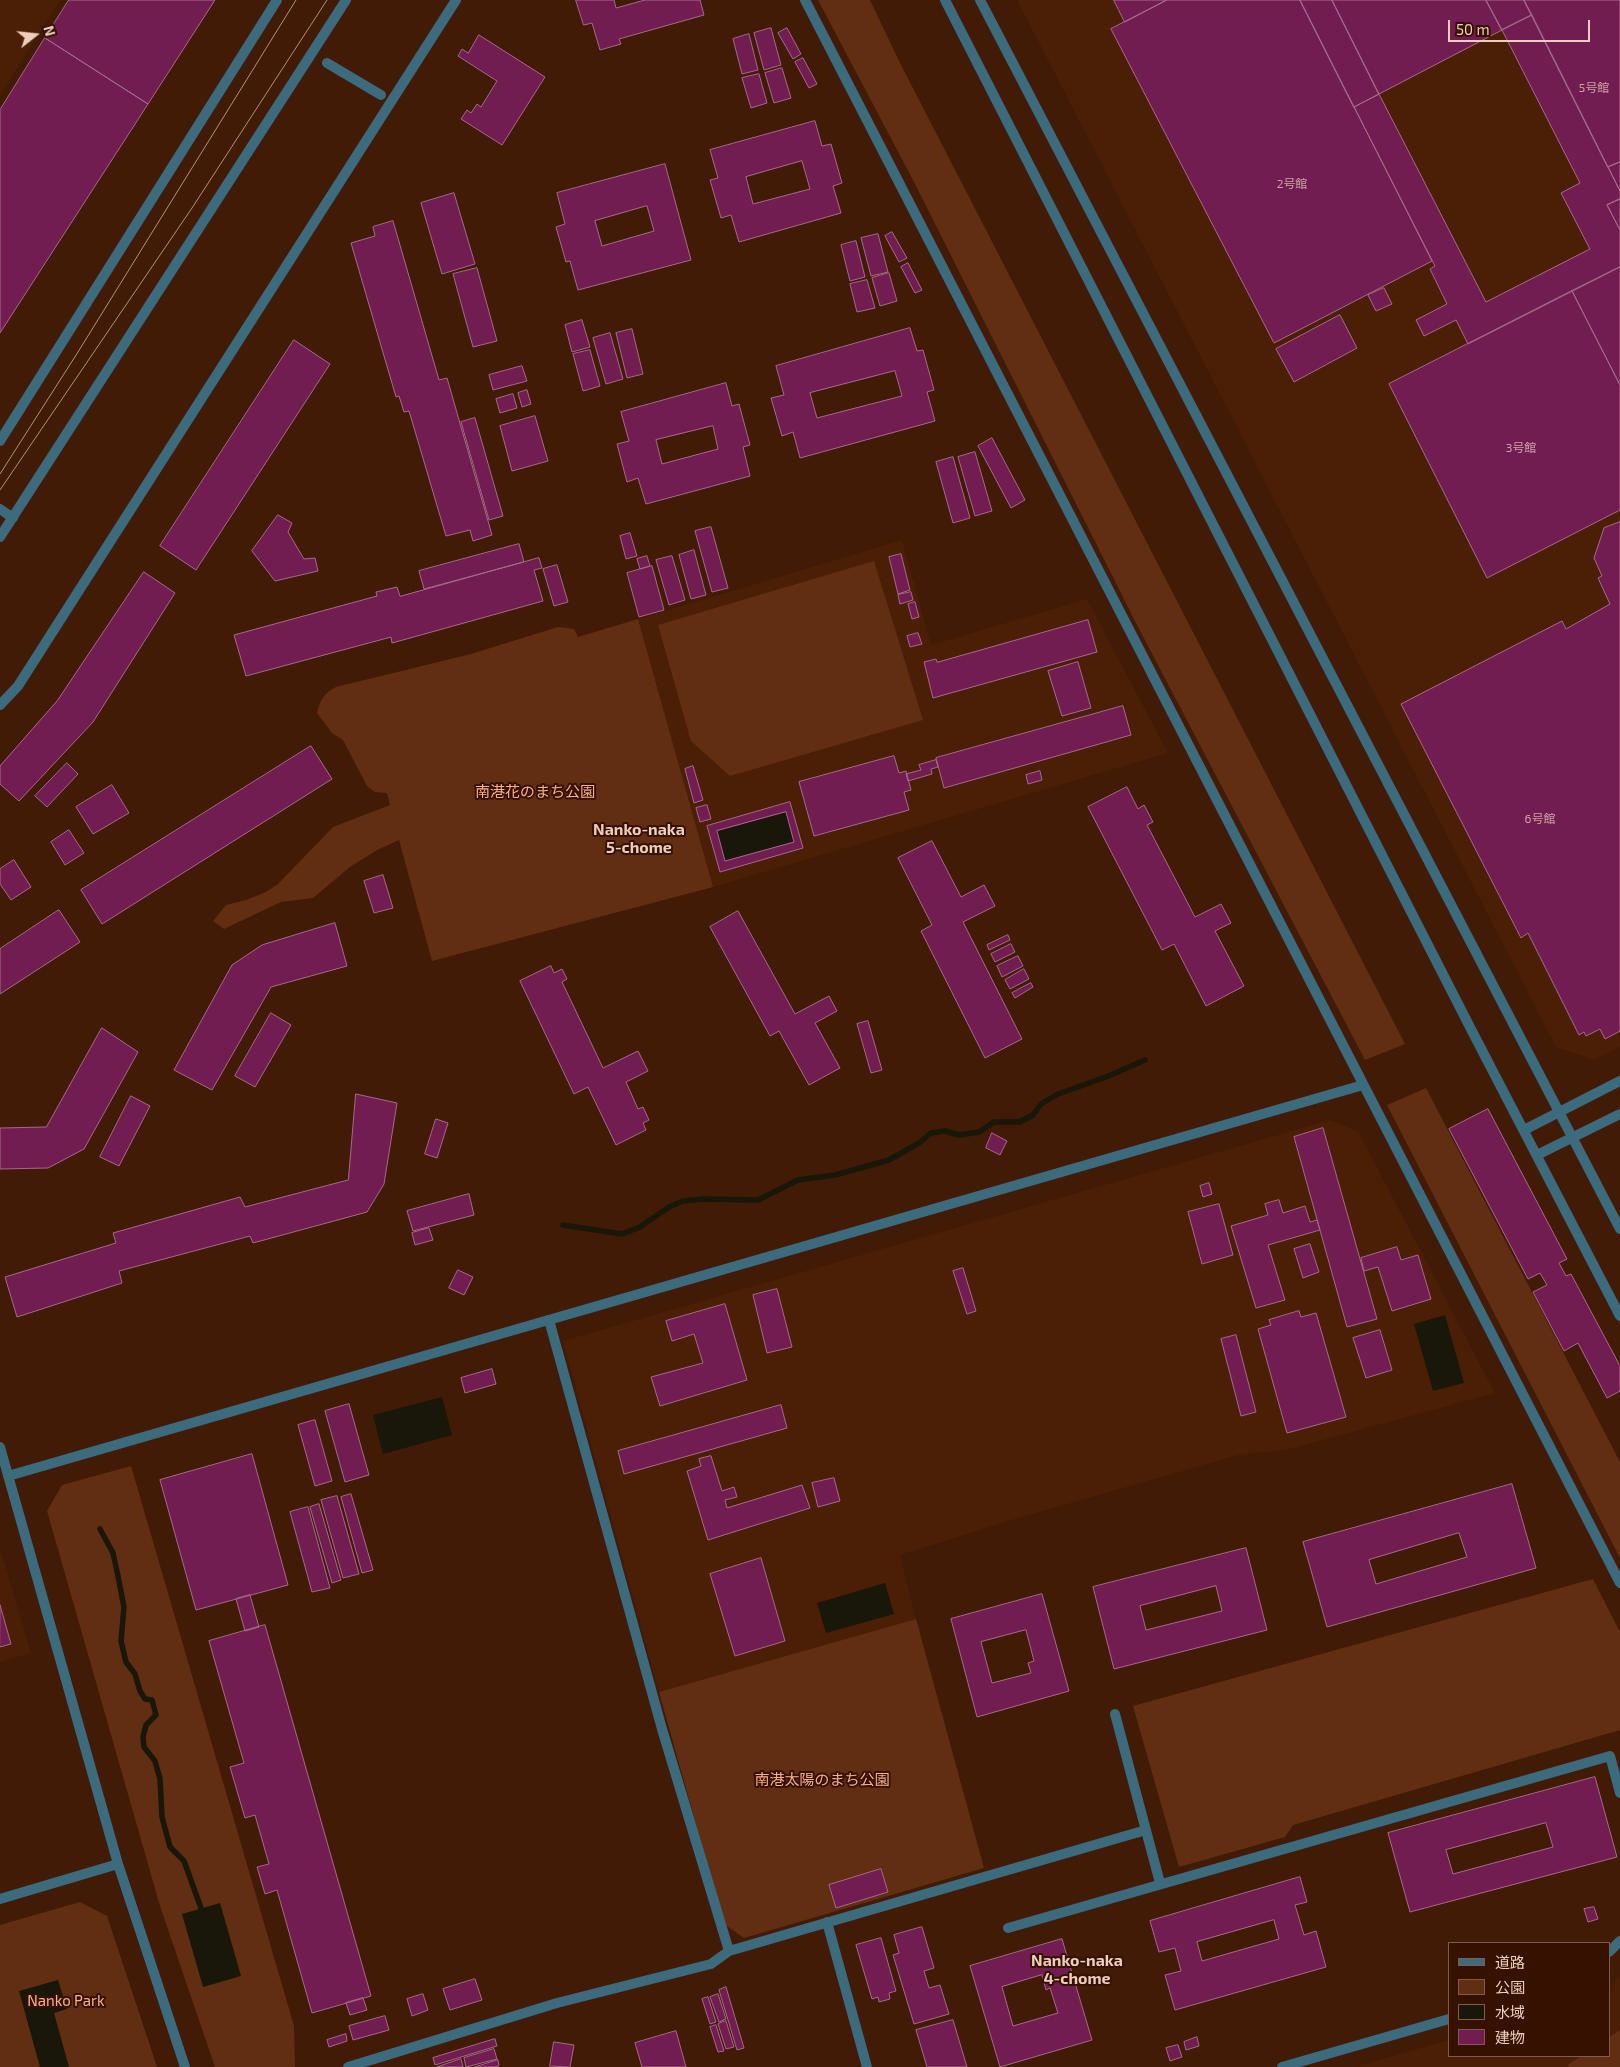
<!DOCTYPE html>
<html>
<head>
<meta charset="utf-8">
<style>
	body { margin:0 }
	#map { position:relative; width:1620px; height:2067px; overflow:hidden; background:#411b05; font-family:"Exo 2","Noto Sans JP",sans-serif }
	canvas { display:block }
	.legend { position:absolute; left:1448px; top:1942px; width:162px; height:115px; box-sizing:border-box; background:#361100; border:1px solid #7f5c4c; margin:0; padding:6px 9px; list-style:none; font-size:15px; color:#edcdbd }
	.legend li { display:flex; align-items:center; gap:10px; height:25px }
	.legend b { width:25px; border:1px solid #7f5c4c }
	.north { position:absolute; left:10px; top:10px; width:50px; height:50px; -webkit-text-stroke:4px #361100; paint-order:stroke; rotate:74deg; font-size:14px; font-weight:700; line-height:20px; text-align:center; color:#edcdbd }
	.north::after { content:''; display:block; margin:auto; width:18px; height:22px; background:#edcdbd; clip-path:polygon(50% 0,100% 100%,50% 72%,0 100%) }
	.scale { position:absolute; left:1448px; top:20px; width:142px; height:22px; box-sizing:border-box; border:2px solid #edcdbd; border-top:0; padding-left:6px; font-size:15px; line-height:18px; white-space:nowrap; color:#edcdbd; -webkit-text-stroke:4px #361100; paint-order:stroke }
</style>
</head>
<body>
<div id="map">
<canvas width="1620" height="2067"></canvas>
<ul class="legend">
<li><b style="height:6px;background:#3d6b7e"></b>道路</li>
<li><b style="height:14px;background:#622e11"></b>公園</li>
<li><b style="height:14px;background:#181709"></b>水域</li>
<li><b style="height:14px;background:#721d51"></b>建物</li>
</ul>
<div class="north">N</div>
<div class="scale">50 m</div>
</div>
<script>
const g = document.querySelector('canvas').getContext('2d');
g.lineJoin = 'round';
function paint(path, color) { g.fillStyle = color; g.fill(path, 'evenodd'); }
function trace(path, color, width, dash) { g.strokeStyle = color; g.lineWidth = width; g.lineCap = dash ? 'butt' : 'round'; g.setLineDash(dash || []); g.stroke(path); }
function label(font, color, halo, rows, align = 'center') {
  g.font = font + ' "Exo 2","Noto Sans JP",sans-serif'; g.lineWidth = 4; g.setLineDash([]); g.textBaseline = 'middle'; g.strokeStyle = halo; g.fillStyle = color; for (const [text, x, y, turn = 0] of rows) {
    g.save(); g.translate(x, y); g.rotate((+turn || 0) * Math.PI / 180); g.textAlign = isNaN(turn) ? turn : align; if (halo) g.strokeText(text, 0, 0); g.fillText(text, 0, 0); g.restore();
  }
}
const built = new Path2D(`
	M0 0H60L0 95Z
	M1017 0H1620V1047L1594 1060 1556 1047Z
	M902 540 931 645 1087 599 1168 753 713 887 638 619Z
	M1330 1120 1358 1131 1495 1393 1286 1450 1242 1454 1015 1519 900 1555 916 1619 659 1692 563 1341Z
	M0 1548 31 1653 0 1662Z
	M1620 1976V2067H1354L1449 2040V2056H1609V1987Z`);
const green = new Path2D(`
	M818 0H870L900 63 1405 1044 1365 1060 1137 625 914 182Z
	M874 561 923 720 730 776 691 741 658 625Z
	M638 619 713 887 432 961 399 840 377 850 350 867 313 898 281 902 224 929 213 921 226 905 246 900 266 892 278 884 333 827 390 805 387 793 375 792 367 786 343 740 332 733 317 713C320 700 324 693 336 687L471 654 558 627 574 629 578 637Z
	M1426 1088 1620 1462V1558L1387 1105Z
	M131 1466 294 2026 295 2067H215L160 1906 47 1511 62 1485Z
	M1593 1579 1620 1632V1730L1293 1825 1285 1837 1179 1867 1133 1706Z
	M916 1619 984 1868 744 1938 724 1924 659 1692Z
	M80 1902 107 1916 157 2067H0V1925Z
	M1620 2030V2067H1569L1567 2065 1582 2056H1609V2037Z`);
const water = new Path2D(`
	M786 812 794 842 725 861 717 831Z
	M1445 1315 1464 1383 1433 1391 1414 1324Z
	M442 1397 452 1435 383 1454 373 1415Z
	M885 1583 894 1614 826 1633 817 1603Z
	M220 1903 241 1976 203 1987 182 1914Z
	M58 1980 67 2009 54 2013 69 2067H40L19 1991Z`);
const stream = new Path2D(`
	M563 1225 622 1234 640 1227 669 1207 683 1201 703 1199 758 1200 798 1180 835 1175 889 1160 919 1143 931 1133 945 1131 959 1135 979 1132 994 1122H1020L1033 1115 1041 1104 1058 1094 1106 1077 1145 1060
	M100 1529 113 1553 118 1576 124 1607 121 1641 126 1662 135 1674 140 1691 145 1699 152 1700 156 1715 146 1725 143 1737 144 1747 155 1761 160 1779 162 1817 170 1847 184 1861 201 1908`);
const building = new Path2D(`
	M69 0H215L148 104 45 38Z
	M576 0H614L616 8 645 0H700L704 15 619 39 621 44 600 50 592 23 584 25Z
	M1114 0H1167L1125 22Z
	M1167 0H1300L1432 261 1274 343 1111 29Z
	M1300 0H1332L1379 94 1354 107Z
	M1332 0H1486L1502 30 1379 94Z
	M1486 0H1524L1532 15 1502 30Z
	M1524 0H1620V162L1608 167Z
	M1532 15 1620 191V199L1607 205 1620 230V267L1468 344 1456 320 1424 336 1416 320 1447 304 1430 269 1435 266 1354 107 1379 94 1486 302 1590 249 1561 193 1580 183 1502 30Z
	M771 28 781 65 764 70 754 33Z
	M787 28 801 54 793 59 778 33Z
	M749 34 758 70 742 74 733 39Z
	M479 35 545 77 502 145 461 119 467 110 471 113 477 104 481 107 497 81 458 56 462 49 468 53Z
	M45 38 148 104 0 333V110Z
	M803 58 817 84 809 88 795 62Z
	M782 68 791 98 774 103 765 73Z
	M759 74 767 103 751 108 742 78Z
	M815 121 822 146 831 144 842 183 833 186 841 213 739 242 731 215 721 218 710 180 718 178 710 150ZM802 161 810 189 753 204 746 177Z
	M1620 162V191L1608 167Z
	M665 164 691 260 578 290 570 261 566 262 556 227 565 224 557 193ZM647 206 654 231 602 246 595 221Z
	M454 193 475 264 442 274 421 203Z
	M1620 199V230L1607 205Z
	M393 221 439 380 447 378 492 535 473 541 470 530 446 536 409 411 404 412 399 396 396 397 351 243 375 236 373 227Z
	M892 232 907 258 899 262 885 236Z
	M878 234 888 272 871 276 861 238Z
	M856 241 865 277 850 281 841 245Z
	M908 263 922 290 915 293 901 267Z
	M1620 267V385L1572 291Z
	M477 268 497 341 473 347 453 274Z
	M889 273 897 301 880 306 872 278Z
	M867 280 875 308 857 312 850 284Z
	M1384 288 1392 304 1376 311 1368 295Z
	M1572 291 1620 385V510L1487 578 1389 384Z
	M1340 315 1357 348 1294 382 1276 349Z
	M582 320 590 347 572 352 565 325Z
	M910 328 917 351 923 350 934 390 927 392 935 421 800 458 793 432 782 436 771 398 784 395 776 366ZM895 371 902 396 817 418 810 393Z
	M632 329 643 374 627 378 616 333Z
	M610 333 623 379 606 384 593 338Z
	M294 340 330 364 196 570 160 546Z
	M590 350 600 386 583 391 573 354Z
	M522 366 527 381 493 390 489 375Z
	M726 383 732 406 739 404 750 445 743 447 750 476 646 504 638 478 627 482 617 444 629 441 621 412ZM713 426 718 449 662 464 656 440Z
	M527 390 531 404 522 407 518 393Z
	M513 394 517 408 500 413 496 399Z
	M535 416 548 461 512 471 500 426Z
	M475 418 503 516 489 520 461 422Z
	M992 438 1025 500 1011 508 978 446Z
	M975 452 992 511 975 516 958 457Z
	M953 457 970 518 953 523 936 462Z
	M278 515 292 523 288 532 304 559 315 558 318 571 275 581 252 551Z
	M1620 522V1031L1605 1039 1600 1029 1586 1036 1584 1032 1579 1035 1528 933 1521 938 1401 704 1562 621 1566 629 1610 604 1598 578 1602 576 1594 558 1604 528Z
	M711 527 728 588 712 592 695 531Z
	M630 533 637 556 626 559 620 536Z
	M519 544 524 562 424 589 419 571Z
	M694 550 706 595 691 599 679 555Z
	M901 554 910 590 898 594 889 557Z
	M647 556 650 566 640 569 637 559Z
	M672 556 685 600 669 605 656 560Z
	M539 558 542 568 534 570 543 601 392 643 391 637 246 676 234 635 377 596 376 592 397 587 400 596Z
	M557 565 568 602 554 606 543 569Z
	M652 566 664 610 639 617 627 573Z
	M144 572 175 593 93 722 19 801 0 784V766L57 701Z
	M911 592 913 600 900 604 898 595Z
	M915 602 919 617 912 619 908 604Z
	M1088 620 1097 652 933 698 924 662 936 659 937 662Z
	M918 633 922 644 910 647 907 636Z
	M1078 662 1091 708 1062 716 1048 671Z
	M1123 706 1131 735 944 788 936 758Z
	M311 746 332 779 102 924 81 890Z
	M894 756 899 773 906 771 911 790 904 792 909 810 814 836 799 782Z
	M936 760 938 767 931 769 932 774 908 781 906 774 921 770 919 765Z
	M67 763 78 774 47 807 35 796Z
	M693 766 703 800 694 803 685 769Z
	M1040 771 1042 780 1028 784 1026 775Z
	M112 785 129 813 93 834 76 807Z
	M1127 787 1138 809 1144 805 1153 822 1147 825 1195 917 1221 904 1231 923 1215 931 1244 986 1206 1006 1174 944 1162 950 1088 807Z
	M790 802 803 848 720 872 707 826ZM786 812 794 842 725 861 717 831Z
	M707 805 711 819 700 822 696 808Z
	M69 830 84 853 65 865 51 842Z
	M932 841 961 897 984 885 995 906 963 922 1022 1039 985 1058 921 931 932 925 898 858Z
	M14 860 31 887 11 900 0 884V869Z
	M383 875 393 908 374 913 364 881Z
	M59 910 80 942 0 994V949Z
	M738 911 795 1014 829 996 837 1011 815 1023 840 1068 809 1085 779 1031 770 1036 710 927Z
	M335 923 347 966 271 987 212 1090 174 1070 232 965 262 945Z
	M1008 935 1010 940 989 950 987 945Z
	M1011 944 1015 952 995 962 991 954Z
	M1018 956 1023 966 1002 977 997 966Z
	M551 966 554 973 562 969 567 979 562 982 603 1068 638 1051 648 1071 626 1082 638 1109 643 1107 649 1120 643 1123 646 1130 616 1145 588 1087 574 1094 520 981Z
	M1024 969 1029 979 1010 989 1005 980Z
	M1031 983 1033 987 1015 998 1012 993Z
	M271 1013 291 1025 255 1087 235 1076Z
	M868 1021 882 1070 871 1073 857 1024Z
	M102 1028 138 1052 84 1149 48 1168 0 1169V1128L46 1127Z
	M356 1094 397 1103 384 1184 367 1212 253 1243 250 1236 119 1271 122 1283 17 1317 5 1277 116 1243 113 1233 240 1197 245 1207 348 1180Z
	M131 1096 150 1106 119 1166 100 1157Z
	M1488 1109 1567 1259 1559 1263 1566 1276 1571 1274 1620 1366V1391L1607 1398 1578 1343 1564 1351 1533 1292 1547 1285 1540 1273 1528 1279 1449 1129Z
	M436 1119 448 1123 437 1158 425 1154Z
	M1323 1128 1377 1319 1347 1327 1294 1137Z
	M992 1133 1007 1141 1000 1155 986 1148Z
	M1209 1183 1212 1194 1203 1197 1200 1186Z
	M469 1194 474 1215 413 1231 407 1211Z
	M1279 1200 1283 1213 1305 1206 1310 1222 1317 1220 1320 1230 1268 1245 1285 1300 1256 1308 1231 1226 1268 1215 1265 1204Z
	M1219 1204 1233 1255 1202 1264 1188 1212Z
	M429 1228 433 1240 415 1245 412 1233Z
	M1310 1244 1319 1272 1303 1278 1294 1249Z
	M1397 1247 1401 1260 1418 1255 1431 1299 1392 1311 1378 1267 1364 1271 1361 1258Z
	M963 1268 976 1311 967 1314 953 1271Z
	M458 1270 473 1277 464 1295 449 1288Z
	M777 1289 792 1347 767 1353 753 1295Z
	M725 1304 747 1380 660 1406 651 1377 703 1363 694 1334 672 1341 666 1321Z
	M1299 1311 1301 1317 1316 1313 1346 1417 1287 1433 1258 1329 1271 1325 1269 1320Z
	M1380 1330 1392 1370 1366 1378 1353 1338Z
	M1236 1335 1256 1412 1241 1416 1221 1339Z
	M492 1369 496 1384 465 1393 461 1378Z
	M349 1404 369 1475 345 1482 325 1411Z
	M781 1405 787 1428 624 1474 618 1451Z
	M315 1420 332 1481 315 1486 298 1425Z
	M252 1454 288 1585 196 1610 160 1480Z
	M711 1456 722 1491 734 1487 737 1497 725 1500 727 1508 802 1485 810 1508 708 1540 687 1471 701 1466 699 1459Z
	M834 1478 840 1501 818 1507 812 1483Z
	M1512 1484 1536 1568 1327 1627 1303 1542ZM1459 1533 1467 1557 1376 1584 1369 1560Z
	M351 1494 373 1570 362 1573 341 1497Z
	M337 1496 359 1574 343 1578 321 1500Z
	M319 1504 341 1580 332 1583 310 1507Z
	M308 1507 330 1588 312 1592 290 1512Z
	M1246 1548 1267 1630 1114 1669 1093 1587ZM1216 1586 1222 1611 1146 1630 1140 1606Z
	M761 1558 785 1641 735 1656 710 1574Z
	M1042 1594 1069 1691 977 1717 951 1619ZM1026 1630 1034 1661 1028 1663 1031 1673 992 1683 981 1642Z
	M250 1595 259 1627 245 1631 236 1599Z
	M0 1605 11 1644 0 1647Z
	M265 1625 371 1996 312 2013 277 1890 265 1894 257 1867 269 1864 255 1815 245 1818 230 1767 244 1763 209 1641Z
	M1595 1777 1617 1857 1410 1912 1388 1833ZM1546 1823 1553 1847 1453 1874 1446 1850Z
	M881 1869 888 1892 836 1908 829 1885Z
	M1300 1877 1307 1902 1295 1905 1304 1935 1316 1931 1326 1967 1175 2010 1165 1975 1181 1971 1175 1948 1159 1952 1150 1921ZM1274 1920 1279 1939 1202 1961 1197 1942Z
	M1594 1907 1598 1919 1588 1922 1584 1909Z
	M922 1927 934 1968 924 1971 929 1988 940 1985 949 2014 914 2024 893 1955 899 1953 894 1935Z
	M881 1938 896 1991 889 1993 890 1999 879 2002 878 1997 872 1999 856 1945Z
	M1062 1939 1092 2040 1000 2067 970 1966ZM1042 1975 1046 1990 1050 1988 1058 2013 1013 2026 1002 1987Z
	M475 1979 482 2000 450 2010 443 1989Z
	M726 1987 744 2048 737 2050 719 1990Z
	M423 1994 428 2010 412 2016 407 1999Z
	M718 1994 726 2019 719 2022 710 1997Z
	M708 1997 716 2022 710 2024 702 1999Z
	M363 1998 367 2010 350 2015 346 2003Z
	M385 2016 389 2030 353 2040 349 2026Z
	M953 2020 967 2067H927L916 2030Z
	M726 2021 734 2047 726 2049 718 2024Z
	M716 2025 724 2051 718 2052 710 2027Z
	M676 2031 686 2067H642L635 2043Z
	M346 2034 347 2041 329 2047 327 2040Z
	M1197 2037 1199 2046 1186 2050 1184 2042Z
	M495 2039 497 2046 435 2065 433 2058Z
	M554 2042 574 2045 570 2067 550 2066Z
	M1178 2045 1182 2057 1170 2061 1166 2048Z
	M494 2049 497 2059 466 2067 464 2058Z
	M461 2059 463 2067H437Z
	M498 2060 499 2066 494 2067H475Z`);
const pedestrian = new Path2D(`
	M327 63 381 95
	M549 1320 662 1729 729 1951
	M1115 1714 1160 1883
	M827 1922 867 2067
	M1008 1928 1610 1756 1620 1793
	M348 2067 557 2003 711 1964 729 1951 1146 1830`);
const tertiary = new Path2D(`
	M805 0 1620 1583
	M945 0 1474 1035 1620 1316
	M980 0 1620 1229
	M0 441 277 0
	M0 509 13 518
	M0 537 346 0
	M0 705 18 686 456 0
	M1524 1130 1620 1081
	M1537 1155 1620 1114
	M0 1447 118 1864 185 2067
	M8 1476 1363 1085
	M0 1899 118 1864
	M1609 1952 1620 1941
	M1282 2067 1449 2019`);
const tram = new Path2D(`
	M0 474 78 352 296 0
	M0 490 192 208 327 0`);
const numberNames = [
	["5号館",1594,88],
	["2号館",1292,184],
	["3号館",1521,448],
	["6号館",1540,819]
];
const parkNames = [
	["南港花のまち公園",535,792],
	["南港太陽のまち公園",822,1780],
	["Nanko Park",66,2001]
];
const neighbourhoodNames = [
	["Nanko-naka",639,830],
	["5-chome",639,848],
	["Nanko-naka",1077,1961],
	["4-chome",1077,1979]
];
paint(built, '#4b1f05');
paint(green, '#622e11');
paint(water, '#181709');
trace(stream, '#181709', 5.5);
paint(building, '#721d51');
trace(building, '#a56a89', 1);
trace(pedestrian, '#3d6b7e', 10);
trace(tertiary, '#3d6b7e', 10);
trace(tram, '#b2907e', 1);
label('12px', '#cea1a2', null, numberNames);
label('15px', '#f8b18e', '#361100', parkNames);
label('bold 16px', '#edcdbd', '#361100', neighbourhoodNames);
</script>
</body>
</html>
